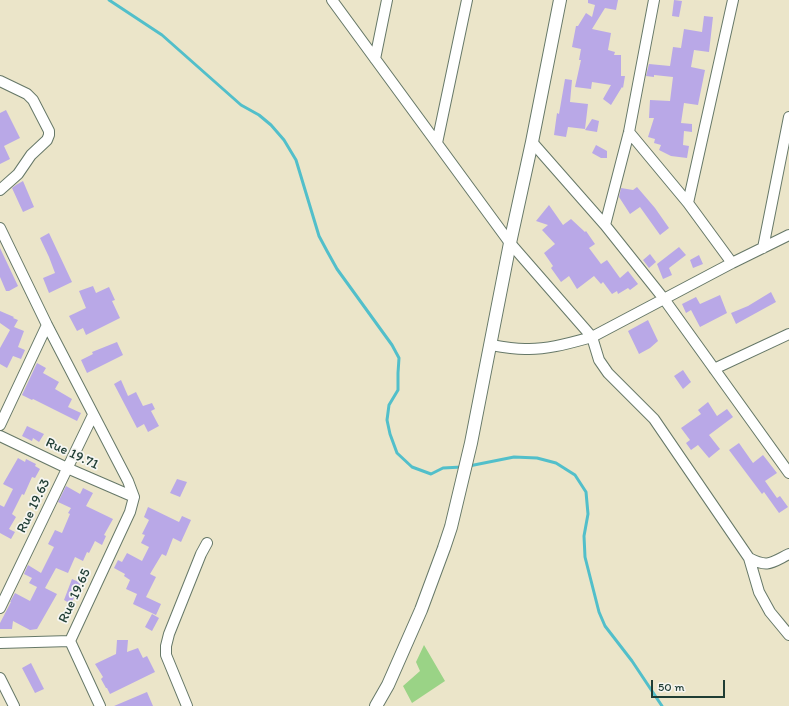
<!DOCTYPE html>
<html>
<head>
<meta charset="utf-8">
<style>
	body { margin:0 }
	#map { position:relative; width:789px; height:706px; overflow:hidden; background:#ebe5c9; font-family:Itim,sans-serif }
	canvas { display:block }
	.scale { position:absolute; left:651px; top:680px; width:74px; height:18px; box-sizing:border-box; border:2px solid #1f3d34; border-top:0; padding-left:5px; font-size:12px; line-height:14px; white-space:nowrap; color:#1f3d34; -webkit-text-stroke:3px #f6f6f2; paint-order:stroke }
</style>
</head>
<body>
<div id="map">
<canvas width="789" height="706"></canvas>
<div class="scale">50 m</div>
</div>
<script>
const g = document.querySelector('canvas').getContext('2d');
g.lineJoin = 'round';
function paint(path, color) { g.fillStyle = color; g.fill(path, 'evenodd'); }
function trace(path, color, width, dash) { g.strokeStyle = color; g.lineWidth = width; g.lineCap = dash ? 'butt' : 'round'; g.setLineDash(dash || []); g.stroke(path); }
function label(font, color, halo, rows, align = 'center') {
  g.font = font + ' Itim,sans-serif'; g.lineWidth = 3.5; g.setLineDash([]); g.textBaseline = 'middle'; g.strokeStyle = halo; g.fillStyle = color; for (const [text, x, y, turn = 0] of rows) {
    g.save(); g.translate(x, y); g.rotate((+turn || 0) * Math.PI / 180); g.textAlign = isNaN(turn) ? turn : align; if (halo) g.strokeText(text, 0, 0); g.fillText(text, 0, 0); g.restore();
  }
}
const green = new Path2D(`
	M424 645 445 681 412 703 403 686 420 671 416 662Z`);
const stream = new Path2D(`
	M109 0 162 35 241 105 259 115 271 125 284 140 296 160 319 236 327 251 337 269 392 345 399 358 398 373V390L389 405 387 420 390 434 397 453 412 467 431 474 443 468 462 467
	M469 466 514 457 537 458 556 463 575 475 586 492 588 514 584 536 585 557 599 612 605 626 632 661 662 706`);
const building = new Path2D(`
	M588 0H618L616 10 605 8 592 29 611 33 608 50 615 52 614 55H621V76H625L623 88 622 87 611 105 603 99 611 85 592 82 591 89 575 87 581 60H579L581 49 572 47 576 26H578L586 13 592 17 595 5 588 3Z
	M674 0 682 1 679 17 672 16Z
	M704 16 713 17 709 52 694 50 691 67 705 70 698 105 684 103 681 123 692 124V132L684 131 683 145 689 146 687 158 671 156 659 150 661 145 654 143 655 139 648 137 654 118H649L650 100 670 101 673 77 654 75V77L646 76 649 64 670 66 673 47 681 48 684 29 702 32Z
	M565 79 572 80 570 102 588 104 585 129 568 127 566 137 554 135 557 113 559 114Z
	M6 110 20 138 4 146 10 159 0 164V113Z
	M592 119 599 121 597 132 585 130Z
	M596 145 607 151V158H601L592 153Z
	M23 181 34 207 23 212 12 188 16 185Z
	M637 187 655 208 669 228 660 235 640 207 630 214 619 197 621 188 633 190Z
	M549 205 563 225 571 219 585 232 586 231 595 244 589 248 601 264 607 260 620 278 628 271 638 284 630 290 628 288 618 294 617 291 612 294 603 282 601 284 594 276 577 289 569 276 561 282 551 268 553 266 544 253 555 244 542 230 548 225 536 221Z
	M49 233 72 282 49 293 43 278 55 273 49 257 40 238Z
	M679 247 686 255 669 268 672 275 663 279 657 264Z
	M0 248 18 286 9 291H6L0 277Z
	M650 254 656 262 649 268 643 260Z
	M699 255 703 264 693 268 690 260Z
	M93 286 96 293 109 287 115 300 112 301 120 318 86 335 83 328 77 331 69 316 86 308 79 291Z
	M771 292 776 302 736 324 731 313 748 306Z
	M720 295 727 313 700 327 691 310 686 313 682 304 696 297 700 304Z
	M0 311 14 317 13 318 18 320 14 327 24 331 18 347 25 350 21 359 13 356 7 368 0 364V348L10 330 0 323Z
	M648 320 658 341 650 348 639 354 628 331Z
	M117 342 123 355 87 373 81 360 93 354 92 352Z
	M37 363 46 368 43 373 59 382 55 389 72 399 68 407 81 413 77 421 33 399 32 400 22 395Z
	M683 370 691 382 683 389 674 376Z
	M121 380 128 396 136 392 143 406 152 403 155 409 151 411 159 426 148 432 144 424 137 428 114 384Z
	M708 402 717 416 727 409 733 417 709 435 720 449 709 458 698 445 691 450 686 443 690 440 681 428 701 414 698 410Z
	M27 426 44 434 39 442 33 438 32 441 22 436Z
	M739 443 753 463 763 455 777 473 765 481 777 498 780 496 788 507 779 513 764 492 762 494 729 450Z
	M18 458 25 462 26 459 36 464 35 466 40 469 35 478 32 477 24 495 22 494 12 514 16 517 9 529 15 532 11 539 0 533V505L4 507 13 489 3 484Z
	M177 479 187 482 180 497 170 493Z
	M66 486 80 494 83 488 93 493 86 506 113 519 104 535 106 536 102 545 95 541 89 553 87 552 83 561 75 557 68 573 56 568 45 588 57 594 37 629 30 630 13 621 12 629H0V623L11 602H10L15 593 30 601 37 587 29 583 32 578 24 574 28 565 41 573 54 547 48 544 55 530 62 533 70 514 68 513 71 508 58 502Z
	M148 507 179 522 182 516 191 520 181 542 173 538 166 556 162 554 150 574 156 577 146 597 161 604 156 615 133 604 137 594 126 589 130 580 124 576 125 574 114 568 118 560 122 562 127 553 142 561 149 547 141 543 145 535 142 534 149 520 144 517Z
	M72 579 81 583 71 604 64 600Z
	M152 614 159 618 152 631 145 627Z
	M117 640H128L127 652 138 648 143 658 147 656 155 672 110 694 107 688H106L101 679 103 677 95 664 116 654Z
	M31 663 44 689 35 693 22 668Z
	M147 692 153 706H114Z`);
const minor = new Path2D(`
	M332 0 510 243 592 337 599 360 608 373 654 419 749 558 759 592 770 612 789 635
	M375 59 387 0
	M0 81 27 94 33 100 49 131V135L47 140 31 155 18 174 0 190
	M629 132 688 203 732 263
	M532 142 605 225 664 299 789 473
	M437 143 467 0
	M688 203 733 0
	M605 225 629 132 654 0
	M0 228 47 325 128 481 134 497
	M763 248 789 117
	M491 345C502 347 513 349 525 349 547 350 570 343 592 337L732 263 789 235
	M714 369 789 334
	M0 425 47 325
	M0 436 67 468 134 497
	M749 558C768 568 771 563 789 554
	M0 608 93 415
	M0 643 70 641
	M0 678 14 706
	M100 706 70 641 130 512 134 497
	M187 706 166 655V646L169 634 201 554 207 543`);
const tertiary = new Path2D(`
	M376 706 388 685 421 610 444 548 451 527 471 443 510 243 532 142 560 0`);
const streetNames = [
	["Rue 19.71",72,454,25],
	["Rue 19.63",34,506,-64],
	["Rue 19.65",75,596,-65]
];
paint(green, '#9ad386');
trace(stream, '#52bfca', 3);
paint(building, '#b9a8e7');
trace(minor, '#667868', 12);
trace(tertiary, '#667868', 14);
trace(minor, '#fff', 10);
trace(tertiary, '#fff', 12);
label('14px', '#1f3d34', '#f6f6f2', streetNames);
</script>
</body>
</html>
